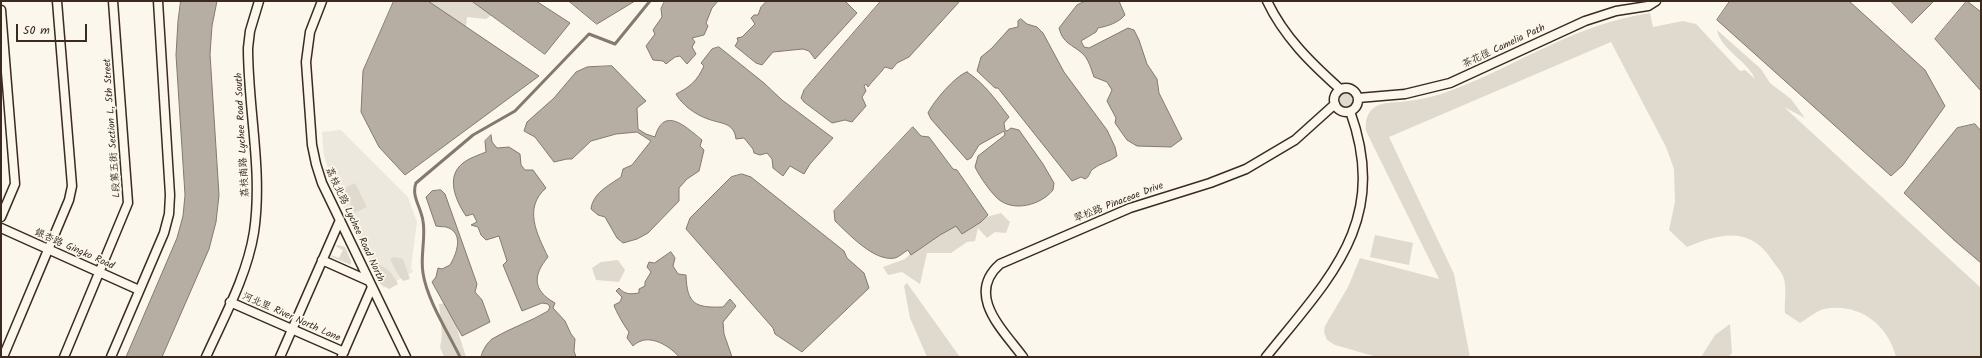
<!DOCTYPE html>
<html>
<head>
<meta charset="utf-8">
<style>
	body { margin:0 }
	#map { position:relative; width:1982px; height:358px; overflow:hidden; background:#fbf7ec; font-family:Kalam,sans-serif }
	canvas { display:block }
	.frame { position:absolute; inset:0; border:2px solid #3b2a1e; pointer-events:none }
	.scale { position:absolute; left:16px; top:24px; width:71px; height:18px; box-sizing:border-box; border:2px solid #3b2a1e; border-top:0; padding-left:5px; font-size:12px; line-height:14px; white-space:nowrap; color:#3b2a1e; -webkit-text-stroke:3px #fbf7ec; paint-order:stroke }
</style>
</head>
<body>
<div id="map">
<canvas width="1982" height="358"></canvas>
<div class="frame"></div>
<div class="scale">50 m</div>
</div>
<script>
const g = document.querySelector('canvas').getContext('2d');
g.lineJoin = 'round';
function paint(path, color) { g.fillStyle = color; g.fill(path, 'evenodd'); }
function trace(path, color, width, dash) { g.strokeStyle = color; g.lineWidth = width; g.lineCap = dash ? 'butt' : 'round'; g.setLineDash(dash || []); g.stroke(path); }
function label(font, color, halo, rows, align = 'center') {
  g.font = font + ' Kalam,"LXGW WenKai TC",sans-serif'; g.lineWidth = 3.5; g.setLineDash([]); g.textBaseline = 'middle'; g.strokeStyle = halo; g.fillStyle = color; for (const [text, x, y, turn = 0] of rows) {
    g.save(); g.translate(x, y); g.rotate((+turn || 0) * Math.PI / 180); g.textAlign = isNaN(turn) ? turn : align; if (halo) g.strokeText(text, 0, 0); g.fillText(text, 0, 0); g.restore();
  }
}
const built = new Path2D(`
	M341 130 408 197 417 222 411 267 413 272 383 288 333 185 324 156 322 132Z`);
const green = new Path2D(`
	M426 1H505L507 4 486 19 467 17 465 38Z
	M1650 13 1653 27 1683 21 1696 24 1740 71 1745 70 1755 79C1747 60 1721 50 1717 30L1761 69 1770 83 1791 99 1805 118 1784 107 1981 288V357H1896C1888 324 1858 302 1824 309 1816 311 1807 319 1800 323L1785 313C1784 303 1787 289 1784 279 1783 273 1776 266 1772 260 1750 226 1720 233 1687 247L1669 230 1675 202 1674 169 1666 147 1611 42 1389 137 1454 274 1470 357H1377L1335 345 1327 340 1324 332 1325 326 1348 287 1360 258 1439 279 1366 131C1365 121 1367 112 1375 107 1385 101 1398 103 1408 101 1423 99 1438 96 1452 90 1521 64 1575 24 1650 13Z
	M1339 100a7 7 0 1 1 14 0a7 7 0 1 1-14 0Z
	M355 183 367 207 355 213 343 189Z
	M1001 213 1010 222 1006 233 995 232 987 238 978 228 975 241 967 242 951 253H927L920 284 902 272 888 275 883 267 905 259 927 237 940 229Z
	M1375 235 1413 243 1409 265 1370 257Z
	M339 245 345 247 351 261V265L332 257 331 255 339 258 343 250 335 246Z
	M394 257 403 259 410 279 403 281 397 273 390 259Z
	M618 260 625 270 619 282 596 280 592 268 601 262Z
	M372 263C384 264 393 273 398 284L389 289 377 282Z
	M907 283 957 353 960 357H927L910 318 904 286Z
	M449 303 466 357H444L440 347C444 334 440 318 439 304Z
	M1730 324 1732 353 1729 357H1701L1715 335Z`);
const water = new Path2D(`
	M181 1H217L212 26 210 54 219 195 216 222 209 249 162 357H126L177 238 183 216 185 195 176 55 178 21Z
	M394 1H428L539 76 405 175 379 147 361 112 363 71Z
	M472 1H536L570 23 545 54Z
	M569 1H635L597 24Z
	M665 1H718L712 8 706 23 708 26 704 35 692 38 695 42 692 47 696 54 687 64 680 56 675 57 666 64 663 61 653 60 646 46 655 34 653 30 662 17 661 9Z
	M767 1H845L857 13 815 59 809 51 803 49 773 52 762 65 756 63 735 46 738 41 737 38 742 37 755 24 751 18 754 15H758L761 7Z
	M881 1H960L909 57 897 63 892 69 885 67C880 74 872 81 868 87L866 84 864 86 866 91 862 97 866 106 852 122 845 120 832 123 804 102 801 98 804 90Z
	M1086 1H1119L1125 15C1118 23 1108 26 1098 28L1096 32 1081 41 1084 47 1089 48 1128 28 1134 30 1139 40 1147 64 1157 79 1159 93 1182 139 1171 147 1137 146 1127 140 1115 123 1116 118 1107 101 1112 90 1107 82 1094 77C1091 69 1089 60 1083 54 1072 44 1063 44 1059 28L1077 5Z
	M1730 1H1849L1925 70 1945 106 1903 165 1891 176 1717 20Z
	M1891 1H1934L1912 23Z
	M1967 1 1981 12V91L1935 39Z
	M1021 19 1027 24 1037 27 1043 33 1064 72 1107 130 1115 147 1117 156C1110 162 1100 163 1093 169 1089 172 1090 177 1085 179L1081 177 1072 181 998 88H995L977 71 981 57 992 48 1009 29 1018 27V21Z
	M719 47 764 83 782 100 833 138 810 164 804 174 790 166 783 176 773 168 772 159 767 153 760 155 754 153 753 149 744 138 736 139C734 122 721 124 708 119 696 115 682 105 676 94 690 87 697 81 704 66L701 63 712 49Z
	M612 66 646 101 637 108 638 129 646 134 655 137C664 105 686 127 702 140L700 146 704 150 699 171 687 179 679 188V201L648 233 637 239 623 243 617 238 605 217 598 215 591 209C593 193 608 186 621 177L623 169 632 165 651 141 637 132 616 134 591 141 572 159H567L554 162 535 137 524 131 527 122 554 98 576 72 587 67Z
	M967 72C984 83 996 100 1009 117L1004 123 1005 130 1007 131 1011 128 1019 130 1043 164 1054 183 1053 190C1041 205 1013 213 997 198 989 190 980 177 975 167L978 156 1005 135 1004 131 979 145 971 158 967 160 931 119 928 113C933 102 956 75 967 72Z
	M1975 124 1981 131V263L1954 240 1904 193 1957 128Z
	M913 127 921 136 929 137 953 169 957 170 988 215 981 222 962 234 956 226 940 235 911 255 908 250C904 252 899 257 895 258 874 262 849 234 835 221L834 211Z
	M491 135 492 142 497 148 509 147 520 154 521 165 525 170H533L546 188C523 208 537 234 548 257 533 275 532 290 555 303L553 308 565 321 571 334 575 339 574 351 576 357H481C482 351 487 343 492 339 510 328 530 322 548 311L550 307 548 304 542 303 522 311 503 265 507 261 499 236 486 240 481 235 478 227 471 225 477 222 473 214 466 216C456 201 445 177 463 163 469 158 479 155 486 152L485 141Z
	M742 174 751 177 844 251 847 258 864 273 869 288 802 352 775 334 773 328 686 229 690 218 731 177Z
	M441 190 445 194 477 284 475 292 482 300 490 322 462 336 432 282 436 277 438 268 442 269 450 265C456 255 464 235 449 228 446 226 439 227 436 226L426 197 432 191Z
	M671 252 675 258 673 266 678 274 686 275C687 304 695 308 723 307L730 299 736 306 723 322 724 334 732 357H679C672 348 654 336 641 341 638 342 635 344 633 346L627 338 629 332C625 327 616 312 614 305L620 302 622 297 616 291 619 288C625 295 631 294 639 293V289L645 286V282L651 272 647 267 649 262 654 263Z`);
const stream = new Path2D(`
	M460 357C448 332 427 300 423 273 420 256 426 238 423 221 421 207 411 196 416 183L473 135 515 111 589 34 615 44 650 1`);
const street = new Path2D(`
	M322 1 310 32 306 62 312 145 316 164 322 183 406 357
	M1267 1C1284 37 1311 63 1340 89
	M1 10 15 184 1 217
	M1334 100a12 12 0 1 1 24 0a12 12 0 1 1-24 0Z
	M1358 98 1405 94 1450 83 1585 21 1616 11 1648 6 1656 1
	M1 228 139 290
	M322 260 369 281
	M230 302 344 352
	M342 356 372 287
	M3 357 69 200 72 186 57 1
	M64 357 128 203 113 1
	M111 357 164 233 169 214 170 195 158 1
	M206 357C224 317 247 276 254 232 263 171 248 109 248 48L250 31 259 1
	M280 357 340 220
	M1023 357C1003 330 965 295 1000 264L1130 208 1210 183 1246 169 1295 140 1335 104
	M1266 357C1330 277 1390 222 1350 111`);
const streetNames = [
	["茶花徑 Camelia Path",1504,47,-25],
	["L段第五街 Section L, 5th Street",113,128,-94],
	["荔枝南路 Lychee Road South",243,135,-93],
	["翠松路 Pinaceae Drive",1119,203,-21],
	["荔枝北路 Lychee Road North",354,225,65],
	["銀杏路 Gingko Road",74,250,24],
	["河北里 River North Lane",291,318,24]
];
paint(built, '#ede8dd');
paint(green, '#dfd9ce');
paint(water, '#b6aea2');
trace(water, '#85796d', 1);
trace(stream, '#85796d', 3);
trace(street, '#3b2a1e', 11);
trace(street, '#fbf7ec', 8);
label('10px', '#3b2a1e', '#fbf7ec', streetNames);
</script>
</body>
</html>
